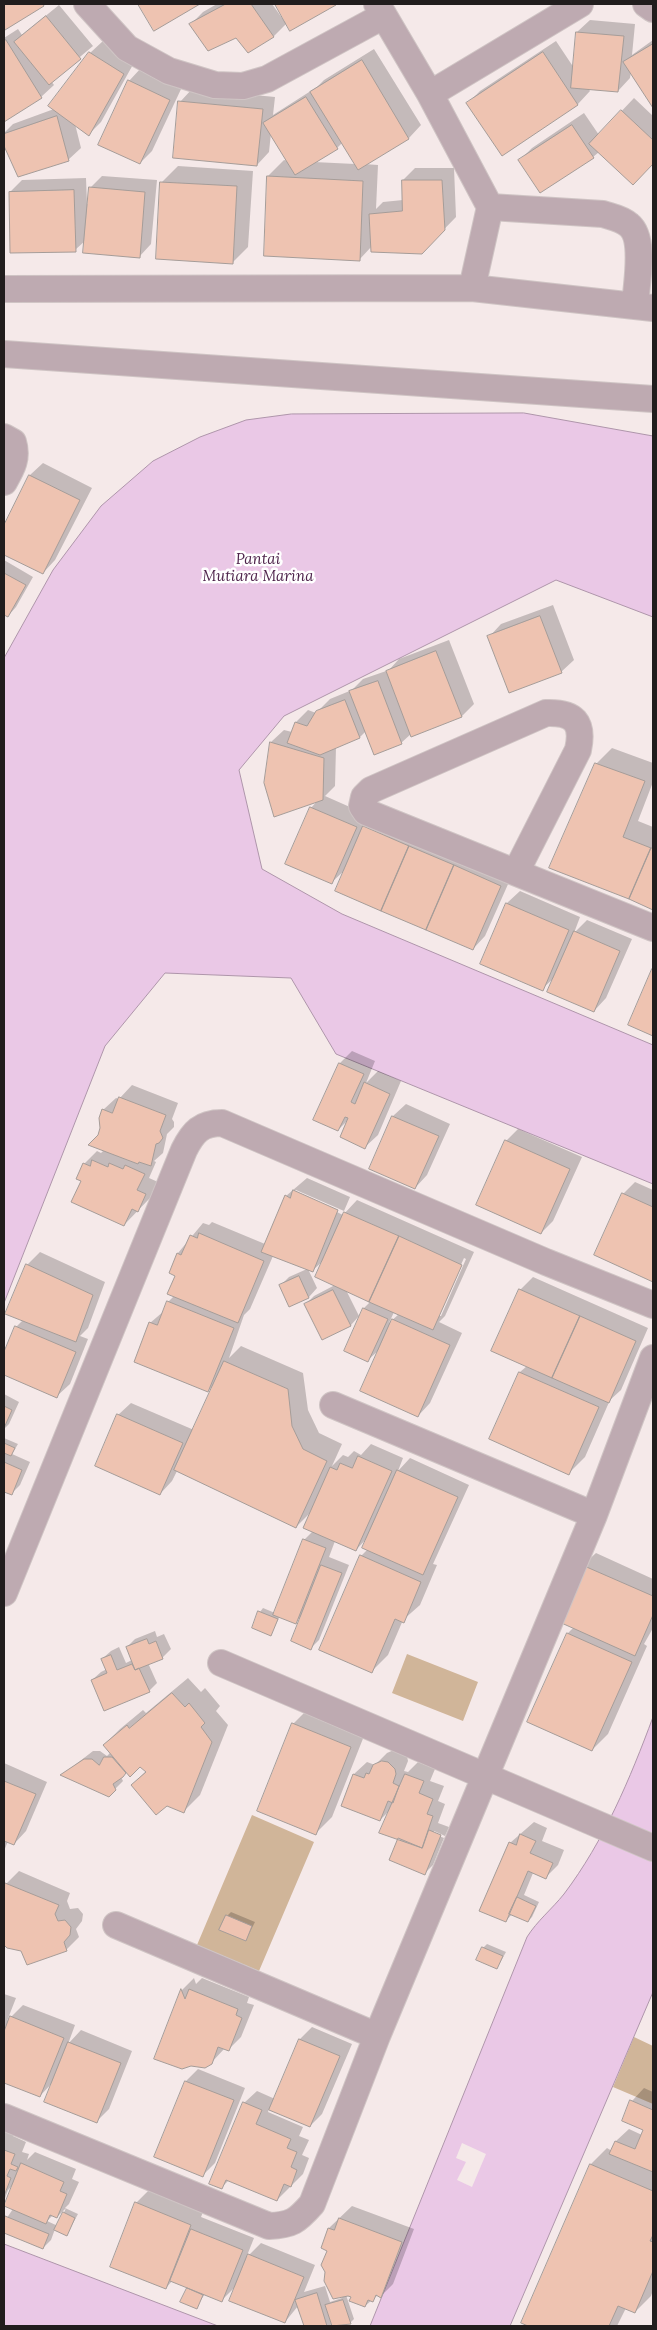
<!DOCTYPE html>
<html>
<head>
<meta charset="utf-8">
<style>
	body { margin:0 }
	#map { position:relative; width:657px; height:2330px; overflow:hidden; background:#f5e9e9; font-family:Lora,serif }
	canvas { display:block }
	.frame { position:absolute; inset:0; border:5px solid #211d1d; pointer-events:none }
</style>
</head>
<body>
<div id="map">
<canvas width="657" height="2330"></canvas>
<div class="frame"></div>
</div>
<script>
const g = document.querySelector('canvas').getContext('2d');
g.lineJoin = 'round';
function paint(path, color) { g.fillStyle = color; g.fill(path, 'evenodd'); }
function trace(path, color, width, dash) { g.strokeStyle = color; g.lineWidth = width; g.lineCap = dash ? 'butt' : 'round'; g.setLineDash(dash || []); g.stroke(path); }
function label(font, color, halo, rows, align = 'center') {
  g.font = font + ' Lora,serif'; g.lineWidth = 5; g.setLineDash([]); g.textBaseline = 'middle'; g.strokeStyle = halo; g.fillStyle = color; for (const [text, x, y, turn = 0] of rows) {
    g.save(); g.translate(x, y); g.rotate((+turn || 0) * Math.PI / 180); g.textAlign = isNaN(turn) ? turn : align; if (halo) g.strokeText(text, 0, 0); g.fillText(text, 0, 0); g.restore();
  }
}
const green = new Path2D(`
	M407 1654 478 1682 463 1721 392 1693Z
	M252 1815 314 1842 259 1971 197 1945Z
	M634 2037 653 2046V2104L613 2087Z`);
const water = new Path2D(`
	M524 413 653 436V617L556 580 284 716 239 770 262 869 342 914 653 1045V1184L336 1054 291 978 165 973 105 1046 4 1303V658L53 570 101 506 153 461 200 437 246 420 291 414Z
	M653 1717V1992L510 2326H370L527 1937C537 1921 552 1909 564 1894 604 1841 630 1779 653 1717Z
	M4 2244 218 2326H4Z`);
const pier = new Path2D(`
	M462 2143 486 2154 472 2187 457 2180 466 2162 456 2158Z`);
const shadow = new Path2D(`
	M4 4H45L6 29 4 25Z
	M140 4H198L154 29Z
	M217 4H272L285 22 286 21 276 4H335L291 29 287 23 274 36 248 51 236 36 191 24 203 12Z
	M59 5 93 46 51 81 54 85 41 97 4 120V38L18 29 22 35Z
	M590 20 635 24 632 55 653 40V106L631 71 630 78 618 91 588 88 590 91 578 104 502 154 468 103 480 91 556 41 574 68 577 32Z
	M103 41 135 61 101 122 89 134 75 124 81 148 68 160 19 175 4 143V133L13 124 54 109 90 53Z
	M374 49 421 125 409 138 364 164 378 165 376 209 383 202 403 200V180L415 168H454L456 217 421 253 372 246 359 260 268 176 284 160 288 161 271 133 269 152 257 165 180 102 192 89 275 97 273 115 317 87 324 80ZM342 143 355 164 314 162 337 148Z
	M141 68 182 87 152 151 140 163 129 81Z
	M634 98 653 116V163L645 171 599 152 593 157 520 160 532 148 584 113 599 135Z
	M178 166 253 171 248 247 232 263 162 182Z
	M102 176 157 180 151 244 139 257 86 240 75 250 10 192 22 180 86 178 87 204H88L90 188Z
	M43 463 92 488 55 560 43 573 4 553V528L30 475Z
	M4 560 33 577 16 607 8 616 4 614Z
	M553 605 574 660 561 672 489 637 501 624Z
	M449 640 474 704 462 716 411 734 401 743 366 731 360 737 336 747 335 786 325 796 368 815 363 828 376 815 513 873 485 936 473 949 346 869 332 882 311 808 318 800 265 783 271 742 284 730 292 732 296 722 308 710 316 713 330 699 352 690 363 679 389 670 399 659Z
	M612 748 653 763V782L638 821 653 827V908L629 897 596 764Z
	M520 891 580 917 574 933 587 920 632 939 606 998 594 1011 556 976 542 989 482 963 507 903Z
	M653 970V1034L630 1024Z
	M352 1051 375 1061 366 1083 378 1071 401 1081 378 1135 365 1147 350 1118 338 1130 340 1063Z
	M132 1085 178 1103 172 1119 174 1122V1127L167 1134 163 1153 154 1161 156 1162 149 1178 158 1182 150 1198 124 1225 83 1180 78 1178 84 1164 97 1151 101 1153 104 1150 99 1136 103 1110 116 1098 119 1099Z
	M406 1104 450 1124 427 1175 415 1188 370 1168 393 1116Z
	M518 1129 582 1157 553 1221 541 1233 506 1141Z
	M307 1178 350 1197 344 1211 296 1190 294 1191 343 1215 357 1200 474 1252 445 1316 439 1322 462 1333 430 1403 418 1416 380 1349 368 1360 345 1350 364 1308 371 1301 346 1290 359 1316 351 1325 323 1338 306 1304 314 1296 335 1285 324 1260 312 1271 308 1269 317 1288 309 1297 290 1305 281 1285 289 1277 307 1269 273 1256 250 1309 244 1315 229 1358 241 1346 303 1373 308 1410 319 1433 342 1444 332 1466 343 1455 348 1457 354 1451 361 1455 371 1444 403 1458 398 1471 410 1458 469 1485 433 1564 437 1565 420 1605 403 1620 388 1655 372 1671 361 1556 368 1549V1537L356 1550 335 1541 329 1557 349 1565 319 1640 311 1648 302 1616 295 1622 280 1616 271 1634 260 1612 263 1608 275 1613 304 1540 313 1531 312 1511 296 1527 177 1471 172 1481 160 1494 118 1415 131 1403 194 1430 214 1385 208 1391 150 1323 164 1311 168 1302 175 1295 178 1253 203 1223 209 1225 212 1222 265 1244 286 1196ZM464 1258 466 1259 441 1316H438ZM394 1312 399 1314 389 1323Z
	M635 1182 653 1190V1280L596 1255 623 1194Z
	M40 1252 105 1282 88 1328 80 1336 88 1339 70 1384 57 1396 4 1374V1355L16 1327 23 1320 27 1265Z
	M533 1277 648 1328 621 1390 610 1400 585 1457 569 1473 520 1372 527 1366 520 1290Z
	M4 1394 19 1402 9 1424 4 1429Z
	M4 1438 18 1444 12 1454 30 1462 20 1485 11 1494 4 1490Z
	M596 1553 653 1579V1628L644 1644 647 1646 608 1734 592 1750 568 1633 574 1627 583 1565Z
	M155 1631 157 1637 164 1634 171 1649 162 1658 148 1663 157 1683 149 1691 92 1680 101 1672 107 1669 102 1659 111 1651 119 1647 126 1663 132 1660 127 1647 135 1639Z
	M188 1678 201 1692 205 1688 220 1706 216 1711 228 1725 200 1795 184 1811 132 1785 146 1771 140 1766 127 1771 121 1777 123 1781 109 1795 62 1775 93 1751H100L107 1756 111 1752 104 1745 120 1729 143 1710 146 1713Z
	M309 1708 366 1731 332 1817 316 1833 293 1724Z
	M396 1749 407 1756 408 1761 404 1771 408 1772 418 1762 435 1769 430 1781 444 1786 438 1801 445 1804 438 1823 449 1827 445 1836 434 1831V1834L444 1838 433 1865 425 1873 399 1839 392 1808 380 1820 342 1805 354 1774 367 1762 375 1765 387 1753Z
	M4 1763 47 1782 26 1831 14 1844 8 1841 4 1851Z
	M534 1822 547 1828 542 1841 564 1850 558 1865 545 1878 533 1873 524 1895 539 1902 532 1917 528 1921 512 1914 506 1921 510 1843Z
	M19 1871 70 1893 67 1901 70 1909 78 1908 83 1914 82 1921 76 1929 79 1937 67 1949 27 1963 22 1950 7 1947 4 1944V1890L6 1884Z
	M231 1912 255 1922 246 1940 227 1916Z
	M487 1944 506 1952 497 1968 483 1948Z
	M194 1978 196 1984 202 1978 249 1997 247 2003 254 2005 241 2037 228 2050 225 2048 211 2063 191 2065 156 2058 182 1990Z
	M4 1994 16 1998 7 2021 23 2005 75 2025 68 2044 81 2030 132 2051 109 2109 97 2121 53 2082 40 2096 4 2081Z
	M312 2027 352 2044 322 2114 310 2126 269 2109 268 2112 303 2127 299 2136 309 2140 302 2155 309 2158 303 2174 277 2200 229 2180 222 2187 244 2103 257 2091 275 2099 300 2039Z
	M198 2069 245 2088 215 2163 203 2175 156 2157 186 2081Z
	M644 2088 653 2092V2290L651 2296 635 2312 626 2308 617 2326H531L523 2323 591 2164 607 2148 612 2151 616 2141 629 2129 642 2135 644 2129 632 2101Z
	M4 2129 13 2133V2136L26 2142 22 2152 29 2154 27 2160 35 2152 76 2169 72 2179 79 2182 69 2204 65 2208 78 2214 67 2234 55 2229 51 2240 43 2248 4 2232V2222L13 2209V2185L8 2190 4 2201ZM66 2208 58 2226 47 2221 53 2215 57 2217Z
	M149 2190 203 2212 201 2217 254 2238 246 2258 261 2243 315 2265 304 2292 325 2286 330 2302 342 2298 328 2250 322 2248 329 2228 352 2206 414 2229 393 2284 381 2296 378 2295 365 2306 352 2297 346 2295 354 2319 350 2323 339 2326H305L298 2306 285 2322 237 2285 222 2300 205 2294 196 2307 182 2302 188 2287 172 2281 166 2288 136 2203Z`);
const building = new Path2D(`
	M4 4H43L44 6 5 30Z
	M138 4H200L154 31Z
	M226 4H251L274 37 248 53 236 38 208 51 189 24Z
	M275 4H335L336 5 290 31Z
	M46 16 81 59 49 85 14 42Z
	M576 32 624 36 618 92 571 88Z
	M6 40 42 98 4 122V41Z
	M653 44V108L623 62Z
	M89 52 124 74 89 136 48 106Z
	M543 52 578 105 502 156 466 103Z
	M362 60 409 139 358 170 310 92Z
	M128 80 170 100 140 164 98 145Z
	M306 97 338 149 295 175 263 123Z
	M178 101 263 109 257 166 173 158Z
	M621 110 653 140V164L633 185 589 144Z
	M57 116 69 161 18 177 4 146V134Z
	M572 125 594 158 540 193 518 160Z
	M267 176 363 181 360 261 264 256Z
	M402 180H442L445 230 422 254 371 252 369 214 402 211Z
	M160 182 237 186 233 264 156 259Z
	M89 187 145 192 140 258 83 253Z
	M74 190 76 252 10 253 9 192Z
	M29 475 80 500 43 574 4 555V525Z
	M4 573 26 585 8 617 4 615Z
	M540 616 562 673 509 693 487 636Z
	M436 651 462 717 411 737 386 671Z
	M378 681 402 744 374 755 349 691Z
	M345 700 360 738 320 755 287 743 295 722 307 726 316 711Z
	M270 742 324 758 323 800 274 817 264 783Z
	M595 763 645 781 623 837 651 848 629 899 549 868Z
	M310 807 357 827 332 884 285 864Z
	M363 826 409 846 381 911 335 891Z
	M409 846 454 865 426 930 381 911Z
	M651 848H653V910L629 899Z
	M454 865 501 886 473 950 426 930Z
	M506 903 569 930 543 991 480 964Z
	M574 931 620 951 594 1012 547 992Z
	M652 969 653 970V1036L628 1025Z
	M339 1063 364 1074 351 1102 355 1104 364 1082 390 1094 365 1149 340 1137 348 1118 345 1117 338 1131 313 1120Z
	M119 1097 166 1115 160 1131 163 1138 159 1143 156 1144 151 1166 139 1162 138 1164 88 1145 98 1135 100 1128 99 1118 102 1109 112 1113Z
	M392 1116 439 1136 415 1189 369 1169Z
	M505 1140 570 1169 541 1234 476 1205Z
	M92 1160 108 1167 109 1163 123 1169 125 1165 145 1174 137 1190 146 1194 138 1212 132 1209 124 1226 71 1202 81 1181 76 1179 83 1163 90 1166Z
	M293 1190 338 1210 313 1272 261 1252 285 1195 290 1198Z
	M622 1193 653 1207V1282L594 1255Z
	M344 1212 399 1236 369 1302 315 1277Z
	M199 1233 264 1261 238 1323 167 1294 175 1276 169 1273 177 1253 181 1255 190 1235 197 1238Z
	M399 1236 462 1265 433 1330 369 1302Z
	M26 1264 93 1295 76 1342 5 1314Z
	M299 1276 309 1298 289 1307 279 1285Z
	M519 1289 580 1316 552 1378 491 1351Z
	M333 1290 351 1326 322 1340 304 1304Z
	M167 1301 234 1328 208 1392 134 1362 149 1322 157 1325Z
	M363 1308 388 1319 368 1362 344 1351Z
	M580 1316 636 1341 609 1403 552 1378Z
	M392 1319 450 1345 418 1417 360 1391Z
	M15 1326 76 1352 57 1398 4 1375V1352Z
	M224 1361 288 1389 292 1426 303 1449 327 1461 296 1528 174 1470Z
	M519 1372 599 1407 569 1475 489 1439Z
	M4 1406 12 1410 4 1428Z
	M117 1414 183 1443 160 1495 95 1466Z
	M4 1443 15 1448 11 1456 4 1453Z
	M358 1456 392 1471 356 1551 303 1528 330 1467 337 1470 340 1463 352 1468Z
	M4 1462 22 1470 12 1495 4 1492Z
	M397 1470 458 1497 423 1575 362 1548Z
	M303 1539 326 1548 296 1624 273 1615Z
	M360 1555 421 1582 404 1623 395 1619 372 1673 319 1650Z
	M321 1565 342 1573 311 1650 291 1641Z
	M582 1565 653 1596V1615L635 1656 557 1621Z
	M258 1611 278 1619 271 1636 252 1628Z
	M567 1633 632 1662 592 1751 527 1722Z
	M147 1639 149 1644 156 1641 163 1659 135 1670 126 1647Z
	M111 1655 117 1670 132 1664 135 1670 139 1668 150 1692 104 1711 91 1680 107 1673 101 1659Z
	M172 1693 185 1707 189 1703 205 1723 201 1727 212 1742 184 1813 167 1806 156 1815 131 1785 146 1772 140 1767 130 1777 103 1745 127 1725 129 1728Z
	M292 1723 351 1747 316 1835 257 1811Z
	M104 1757H112L126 1773 123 1777 113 1784 116 1790 109 1797 60 1775 84 1759H92L99 1765Z
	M382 1761 388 1762 395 1769 396 1774 393 1783 399 1786 393 1803 388 1801 380 1821 341 1806 353 1774 364 1778 366 1773 369 1774 373 1765Z
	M405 1774 424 1781 419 1793 433 1799 427 1814 433 1816 422 1848 379 1833Z
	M4 1781 36 1794 14 1845 4 1841Z
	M429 1830 441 1835 425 1875 389 1860 398 1838 422 1848Z
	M520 1834 536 1841 530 1853 553 1863 546 1879 528 1871 506 1922 479 1911 509 1842 516 1845Z
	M5 1883 59 1905 55 1914 58 1921 65 1920 71 1927 70 1935 64 1942 67 1951 27 1965 21 1951 7 1948 4 1945Z
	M517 1897 536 1906 528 1922 509 1914Z
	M226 1915 252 1926 246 1941 219 1930Z
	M482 1947 503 1956 497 1969 476 1960Z
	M181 1989 185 1999 189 1989 238 2009 236 2015 242 2018 229 2051 218 2047 212 2064 205 2068 191 2066 182 2069 154 2059Z
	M10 2016 64 2038 40 2097 4 2083V2032Z
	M299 2039 340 2056 310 2127 269 2110Z
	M68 2042 121 2063 97 2123 44 2102Z
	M185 2081 234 2100 203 2177 154 2157Z
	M630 2100 653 2110V2172L609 2154 615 2141 635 2149 643 2130 622 2121Z
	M243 2102 262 2110 256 2124 291 2139 287 2148 297 2152 291 2167 297 2170 291 2187 284 2184 277 2201 226 2180 222 2189 209 2184Z
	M4 2150 15 2154 11 2164 18 2167 16 2171 10 2169 7 2176 11 2178 4 2196Z
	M21 2163 64 2182 60 2191 67 2194 57 2218 50 2215 46 2224 4 2206Z
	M590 2164 653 2191V2235L650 2241 653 2242V2271L635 2313 618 2306 609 2326H528L521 2323Z
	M135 2202 191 2225 166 2289 110 2267Z
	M63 2212 75 2218 67 2236 54 2230Z
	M5 2216 49 2234 43 2249 4 2233Z
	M339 2218 402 2242 381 2298 376 2295 373 2302 368 2300 365 2307 349 2301 351 2297 348 2296 333 2299 324 2281 325 2272 321 2265 327 2251 321 2248 328 2228 334 2230Z
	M191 2229 243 2250 222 2302 170 2281Z
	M248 2254 304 2277 285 2323 229 2301Z
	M187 2288 203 2295 197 2309 180 2302Z
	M317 2293 327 2326H304L295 2300Z
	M343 2300 351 2324 332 2326 325 2305Z`);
const minor = new Path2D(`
	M87 4 127 48 169 71 215 85 243 86 267 79 383 16
	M377 4 430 94 490 207 472 288
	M646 4 653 9
	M430 94 580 4
	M490 207 603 214C612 217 621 218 629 225 646 239 636 285 635 306
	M4 289 472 288 653 308
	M4 354 653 399
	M4 437 13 442C18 458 12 468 4 482
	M516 872 578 750C584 722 574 712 546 713L371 790 364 797 362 806 366 812 653 928
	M333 1405 594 1515
	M4 1593 184 1150C193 1132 201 1123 222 1123L546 1262 653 1305
	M221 1663 653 1848
	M116 1925 377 2036
	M4 2117 269 2226C292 2225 297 2221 312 2204L377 2036 594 1515 653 1358`);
const waterNames = [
	["Pantai",258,560],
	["Mutiara Marina",258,577]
];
paint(green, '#d0b599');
paint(water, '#eac8e6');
trace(water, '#ae95aa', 1);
paint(pier, '#f5e9e9');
paint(shadow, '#0003');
paint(building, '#eec3b1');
trace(building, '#a59c98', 1);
trace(minor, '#cfc4c4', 28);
trace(minor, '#beaab1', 26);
label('italic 15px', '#4e234b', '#fff', waterNames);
</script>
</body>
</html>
